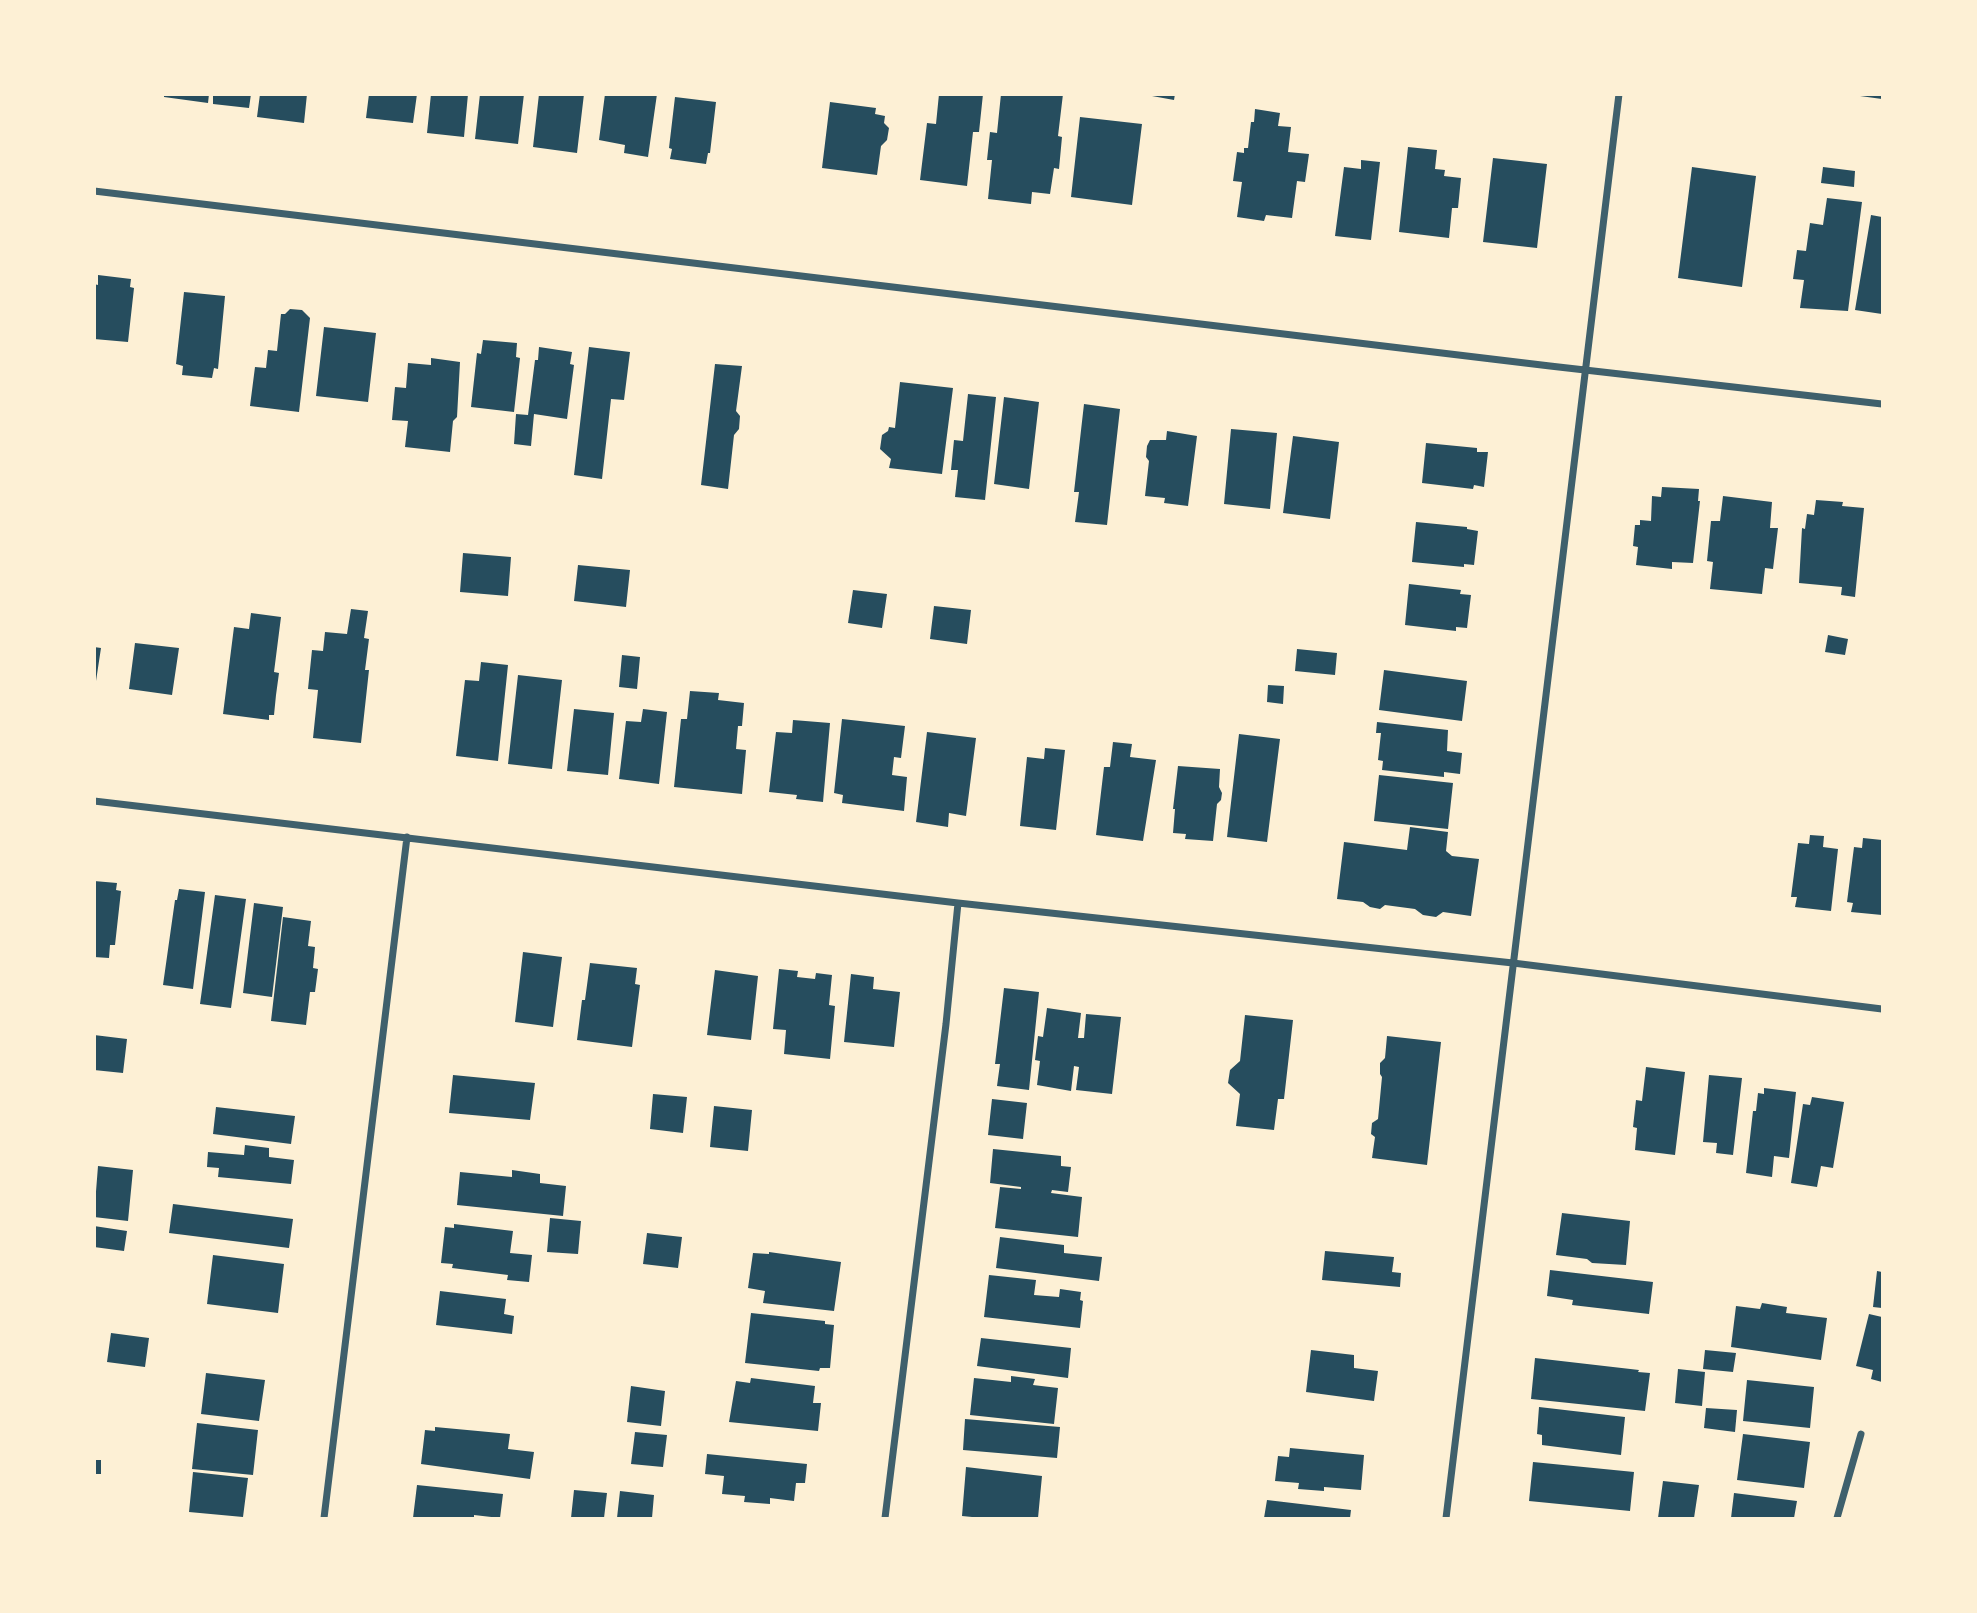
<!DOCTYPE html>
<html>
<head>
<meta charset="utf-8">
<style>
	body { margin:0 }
	#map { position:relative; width:1977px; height:1613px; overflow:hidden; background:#fdf0d5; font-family:"Golos Text",sans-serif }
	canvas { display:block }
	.frame { position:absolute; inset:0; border:96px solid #fdf0d5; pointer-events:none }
</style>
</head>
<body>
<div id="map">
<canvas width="1977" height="1613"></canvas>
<div class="frame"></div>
</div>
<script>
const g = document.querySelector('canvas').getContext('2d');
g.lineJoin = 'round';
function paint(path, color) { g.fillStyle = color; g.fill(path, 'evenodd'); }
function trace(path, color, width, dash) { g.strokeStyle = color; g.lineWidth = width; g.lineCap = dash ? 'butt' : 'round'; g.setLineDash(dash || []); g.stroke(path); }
const building = new Path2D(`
	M164 94H209L208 103 164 97Z
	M213 94H251L249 108 213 104Z
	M260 94H307L304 123 257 117Z
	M369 94H417L413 123 366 118Z
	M431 94H468L464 137 427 133Z
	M480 94H524L518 144 475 139Z
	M539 94H584L577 153 533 147Z
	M605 94H657L648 157 624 153 625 145 599 140Z
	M939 94H983L979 132H973L967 186 920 180 927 123 936 124Z
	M1001 94H1063L1058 136 1062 137 1059 169 1054 168 1050 194 1032 192 1031 204 988 199 992 160H987L990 132 997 133Z
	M1141 94H1175L1174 100Z
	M1860 94H1882V99L1860 96Z
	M675 97 716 102 710 153H708L706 164 670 159 672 149 669 148Z
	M830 102 876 108 875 114 885 116 884 123 889 128 887 140 881 146 877 175 822 168Z
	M1255 109 1280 113 1278 126 1291 127 1288 152 1309 154 1305 182 1297 181 1292 218 1266 215 1264 221 1237 217 1242 182 1233 181 1237 152 1244 153V148H1248L1251 122H1254Z
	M1080 117 1142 124 1132 205 1071 197Z
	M1408 147 1437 150 1435 169 1445 170 1444 176 1461 178 1458 208H1452L1449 238 1399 232Z
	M1493 158 1547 164 1537 248 1483 242Z
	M1361 160 1380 162 1371 240 1335 236 1344 167 1361 169Z
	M1692 167 1756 176 1742 287 1678 278Z
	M1823 167 1855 171 1854 187 1821 183Z
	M1827 198 1862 202 1848 311 1800 308 1804 280 1793 279 1797 250 1806 251 1810 223 1823 225Z
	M1871 215 1882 217V314L1855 310Z
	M98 275 131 279 130 287 134 288 128 342 94 339V284L98 285Z
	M184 292 225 296 218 369 214 368 212 378 182 375 183 366 176 364Z
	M290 309 302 310 310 318 299 412 250 406 255 367 266 368 268 350 277 351 281 314H285Z
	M324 327 376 333 368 402 316 396Z
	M483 340 517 343 516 357 520 358 514 412 471 407 477 353 481 354Z
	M539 347 572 352 570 364 574 365 567 419 534 414 531 446 514 444 516 414 528 415 535 360H538Z
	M589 347 630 352 624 400 611 399 602 479 574 475Z
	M431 358 460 362 457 417 453 421 450 452 405 447 408 421 392 420 395 387 406 388 408 363 431 365Z
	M715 364 742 366 736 411 740 416 739 429 734 435 728 489 701 485Z
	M900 382 953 388 942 474 889 468 891 459 880 449 882 435 888 431 889 427 895 428Z
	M968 394 996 397 985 500 955 497 958 470H951L954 440 963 441Z
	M1004 397 1039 402 1029 489 994 484Z
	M1084 404 1120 409 1107 525 1075 522 1079 492H1074Z
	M1231 429 1277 433 1270 509 1224 504Z
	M1167 431 1197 436 1188 506 1164 503 1165 498 1145 496 1149 461 1146 457 1147 446 1150 440H1166Z
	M1293 436 1339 442 1330 519 1283 513Z
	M1426 443 1477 448V452H1488L1484 487 1474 485 1473 489 1422 483Z
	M1662 487 1699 489 1698 501H1700L1693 563 1672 562V569L1636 565 1638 547 1633 546 1635 525H1640V520L1651 521 1652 496 1661 497Z
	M1723 496 1772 502 1770 528H1778L1773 569 1765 568 1762 594 1710 589 1713 562 1707 561 1711 521H1720Z
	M1816 500 1843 502 1842 506 1864 508 1855 597 1841 595 1842 587 1799 583 1802 528 1805 529 1807 514 1814 515Z
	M1416 522 1467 527V529L1478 531 1474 565 1464 564V567L1412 562Z
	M463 553 511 557 508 596 460 592Z
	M578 565 630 570 626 607 574 601Z
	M1409 584 1461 590 1460 594 1471 595 1467 628 1456 627V631L1405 625Z
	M853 590 887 594 882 628 848 623Z
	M934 606 971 610 967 644 930 639Z
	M351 609 368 611 364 638 369 639 365 670H369L361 743 313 738 318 690 308 689 312 650 323 651 325 632 347 634Z
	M251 613 281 617 274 672 279 673 276 695 274 715H269V720L223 714 234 627 249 629Z
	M1828 635 1848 639 1845 655 1825 652Z
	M135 643 179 648 172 695 129 689Z
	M94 647 101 648 96 681H94Z
	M1297 649 1337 653 1335 675 1295 671Z
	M622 655 640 657 637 689 619 687Z
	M481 662 508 665 498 761 456 756 465 680 479 681Z
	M1384 670 1467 681 1462 721 1379 710Z
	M518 675 562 680 552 769 508 764Z
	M1268 685 1284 686 1283 704 1267 702Z
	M690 691 719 693 718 700 744 703 742 726H738L736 749 746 750 742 794 674 787 681 719H687Z
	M574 709 614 713 608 775 567 771Z
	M643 709 667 712 659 784 619 779 626 721 641 722Z
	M842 719 905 726 901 758 894 757 892 775 907 777 904 811 842 803 843 795 834 793Z
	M793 720 830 723 823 802 796 799 797 795 769 792 776 732 792 733Z
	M1377 722 1448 730 1447 751 1462 753 1460 774 1444 772V777L1382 770 1383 761 1378 760 1381 733H1376Z
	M927 732 976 738 966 816 949 813 948 827 916 822Z
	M1239 734 1280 739 1267 842 1227 837Z
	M1113 742 1132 744 1130 757 1156 760 1143 841 1096 835 1104 767H1110Z
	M1045 748 1065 750 1056 830 1020 826 1027 757 1044 759Z
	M1178 766 1220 769 1219 787 1222 793 1221 800 1217 804 1213 841 1185 839 1186 834 1173 833 1175 809H1173Z
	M1379 775 1453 783 1448 829 1374 821Z
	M1410 827 1448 832 1446 851 1452 856 1479 859 1471 916 1443 912 1436 917 1423 915 1415 909 1385 905 1380 909 1370 907 1363 902 1337 899 1344 842 1407 850Z
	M1810 835 1824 836 1823 847 1838 849 1831 911 1795 907 1797 897H1791L1798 843 1809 844Z
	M1863 838 1882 840V915L1851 912 1853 903 1847 902 1854 847 1862 848Z
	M94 881 117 883 116 890 121 891 115 945H110L109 958 94 957Z
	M179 889 205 892 193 989 163 985 175 900H177Z
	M215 895 246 899 231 1008 200 1004Z
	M254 903 283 907 272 997 243 993Z
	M283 917 311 921 308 946 315 947 313 968 318 969 315 992H310L306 1025 271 1021Z
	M523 952 562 957 553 1027 515 1022Z
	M590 963 637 968 635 984 640 985 632 1047 577 1040 582 1000H585Z
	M779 969 798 971 797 977 815 979 816 973 832 975 829 1005 835 1006 830 1059 784 1054 786 1030 773 1029Z
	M715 970 758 976 751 1040 707 1035Z
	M851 974 874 977 873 989 900 992 894 1047 844 1042Z
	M1004 988 1039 992 1029 1090 997 1086 1000 1064H995Z
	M1047 1008 1081 1013 1078 1038H1084L1086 1014 1121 1017 1112 1094 1076 1090 1079 1067 1074 1066 1071 1091 1037 1085 1040 1061 1035 1060 1038 1036 1043 1037Z
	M1245 1015 1293 1020 1284 1099H1278L1274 1130 1236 1126 1240 1094 1228 1083 1230 1070 1240 1061Z
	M94 1035 127 1039 123 1073 94 1070Z
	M1387 1036 1441 1042 1427 1165 1372 1158 1375 1137 1371 1134 1372 1123 1378 1119 1382 1077 1380 1074V1063L1385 1058Z
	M1646 1067 1685 1072 1675 1155 1635 1150 1637 1128 1633 1127 1636 1100 1642 1101Z
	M453 1075 535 1083 530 1120 449 1113Z
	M1709 1075 1742 1078 1733 1155 1716 1153 1717 1143 1703 1142Z
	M1764 1088 1796 1092 1789 1158 1774 1156 1772 1177 1746 1173 1753 1111H1756L1758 1093 1764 1094Z
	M653 1094 687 1097 683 1133 650 1129Z
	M1812 1097 1844 1102 1833 1168 1821 1166 1817 1187 1791 1183 1803 1104 1810 1105Z
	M992 1099 1027 1103 1023 1139 988 1135Z
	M714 1106 752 1110 748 1151 710 1147Z
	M216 1107 295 1116 291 1144 213 1134Z
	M245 1145 269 1148V1157L294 1160 291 1184 218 1177 219 1168 207 1167 208 1152 244 1155Z
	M993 1149 1061 1156V1166L1071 1167 1068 1192 1052 1190 1051 1193 1082 1197 1078 1237 995 1228 1000 1187 1021 1189V1187L990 1183Z
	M98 1166 133 1170 128 1221 94 1217Z
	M512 1170 540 1174V1183L566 1186 563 1216 457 1205 460 1172 512 1177Z
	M173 1204 293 1219 289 1248 169 1233Z
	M1562 1213 1630 1221 1626 1265 1592 1263 1587 1259 1556 1255Z
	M550 1218 581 1221 578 1254 547 1252Z
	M454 1224 513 1231 510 1253 532 1255 529 1282 507 1280 508 1275 452 1268 453 1264 441 1263 445 1227 454 1228Z
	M94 1226 127 1231 124 1251 94 1247Z
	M647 1233 682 1237 678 1268 643 1264Z
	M1000 1237 1064 1245V1253L1102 1257 1099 1281 996 1268Z
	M1325 1251 1394 1257 1392 1272 1401 1273 1400 1287 1322 1280Z
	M769 1252 841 1262 834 1311 763 1303 765 1291 748 1288 753 1253 769 1254Z
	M213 1255 284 1264 278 1313 207 1304Z
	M1550 1270 1653 1282 1649 1314 1572 1305 1573 1300 1547 1296Z
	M1877 1271 1882 1272V1308L1873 1307Z
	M989 1275 1036 1280 1034 1295 1059 1297 1060 1289 1081 1292 1080 1300 1083 1301 1080 1328 984 1317Z
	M440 1291 506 1299 504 1314 514 1316 512 1334 436 1325Z
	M1762 1303 1787 1307 1786 1313 1827 1318 1821 1360 1731 1347 1736 1306 1760 1309Z
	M751 1313 825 1321V1324L834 1325 830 1368H820L819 1371 745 1363Z
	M1869 1314 1882 1317V1382L1871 1379 1873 1370 1856 1366Z
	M111 1333 149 1338 145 1367 107 1362Z
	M981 1338 1071 1348 1068 1378 977 1366Z
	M1311 1350 1354 1355V1368L1378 1371 1374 1401 1306 1392Z
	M1705 1350 1736 1353 1733 1372 1703 1369Z
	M1535 1358 1639 1370 1638 1372 1650 1373 1645 1411 1531 1399Z
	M1678 1369 1705 1372 1702 1406 1675 1403Z
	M206 1373 265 1380 259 1421 201 1414Z
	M1011 1376 1035 1379 1033 1385 1058 1388 1054 1424 970 1415 974 1378 1011 1382Z
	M751 1378 815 1386 813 1403H821L818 1431 729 1422 736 1381 750 1383Z
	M1747 1380 1814 1387 1810 1428 1743 1421Z
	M631 1386 665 1391 661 1426 627 1422Z
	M1539 1407 1625 1417 1621 1455 1542 1445V1435L1537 1434Z
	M1706 1408 1737 1410 1735 1432 1704 1428Z
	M965 1419 1060 1427 1057 1458 963 1450Z
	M197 1423 258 1430 253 1475 192 1469Z
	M435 1427 510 1434 508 1449 534 1452 530 1479 421 1464 425 1430 435 1431Z
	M635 1432 667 1435 663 1467 631 1464Z
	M1743 1434 1810 1442 1804 1488 1737 1480Z
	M1290 1448 1364 1455 1361 1490 1324 1487V1491L1298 1489 1299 1483 1275 1481 1278 1456 1289 1457Z
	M707 1454 807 1464 805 1483H796L794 1501 770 1498V1504L744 1502 745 1496 722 1494 724 1476 705 1474Z
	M94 1460H101V1474H94Z
	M1533 1462 1634 1472 1630 1511 1529 1501Z
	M966 1467 1042 1476 1038 1518H982L962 1516Z
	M193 1472 248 1478 243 1517 189 1512Z
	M1663 1481 1699 1485 1694 1518H1658Z
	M417 1485 503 1494 500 1518 474 1515V1518H413Z
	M574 1490 607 1493 604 1518H571Z
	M620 1491 654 1495 652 1518H617Z
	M1734 1493 1797 1501 1794 1518H1731Z
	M1267 1500 1351 1510 1350 1518H1264Z`);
const minor = new Path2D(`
	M94 191 1550 366 1882 404
	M94 801 958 903 1513 963 1882 1009
	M324 1518 407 837
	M885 1518 946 1024 958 903
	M1446 1518 1619 94
	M1837 1518 1861 1434`);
paint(building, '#264d5e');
trace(minor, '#3f606c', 7);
</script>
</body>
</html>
